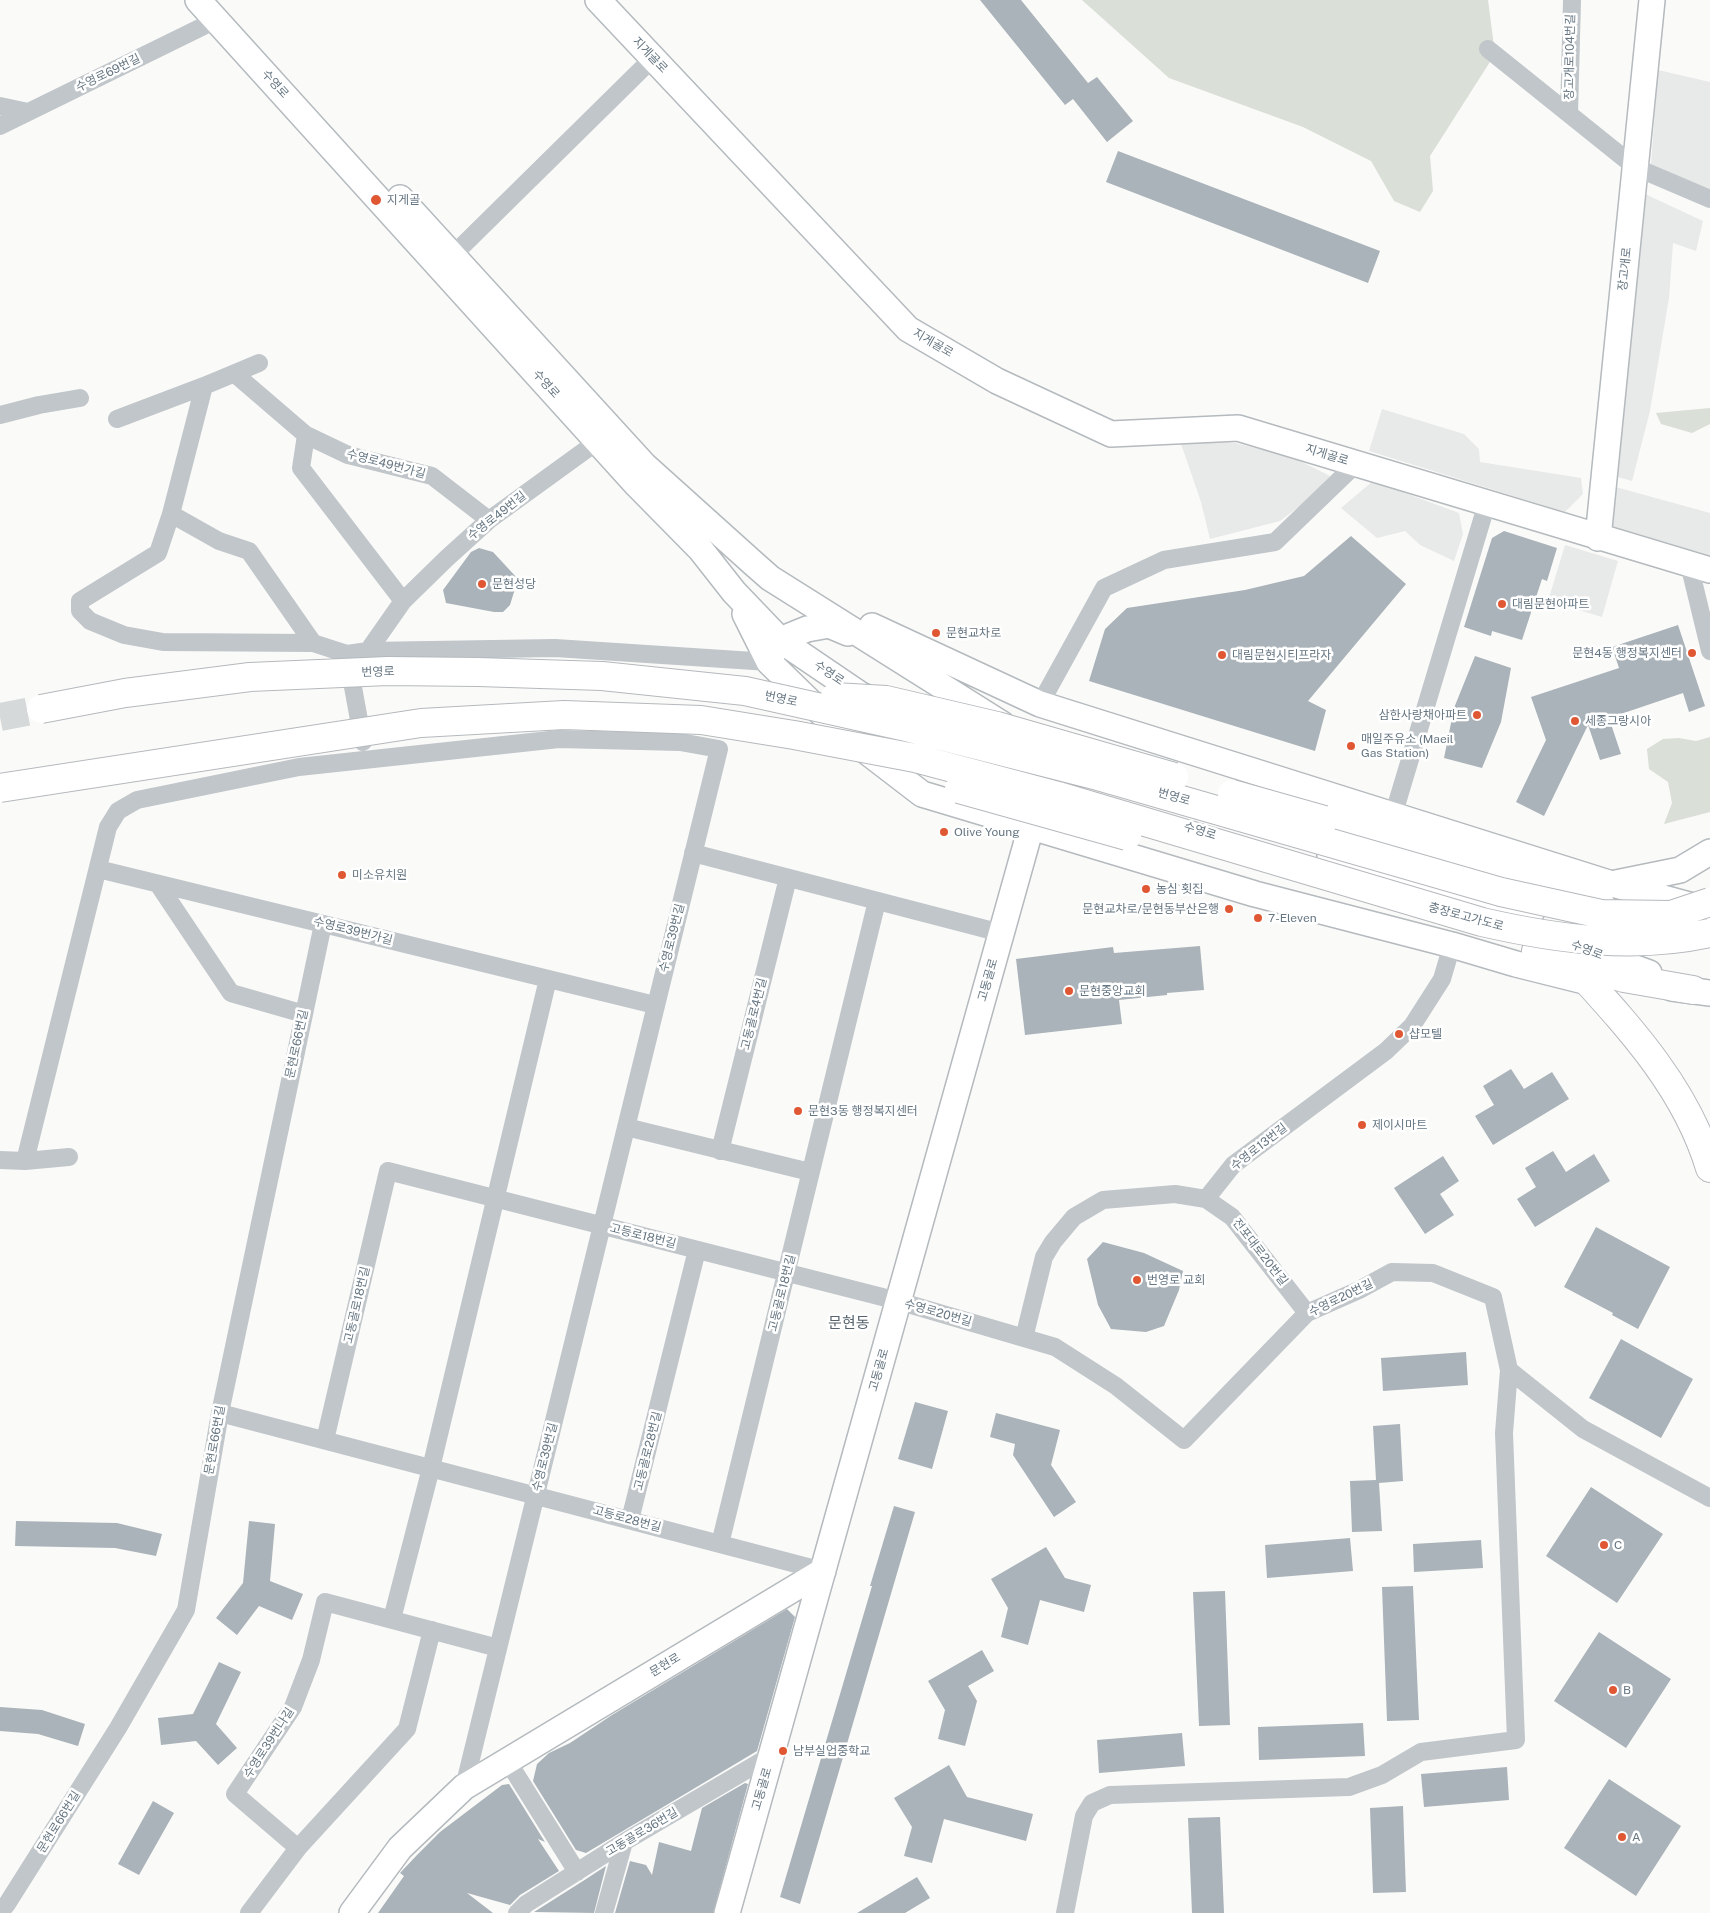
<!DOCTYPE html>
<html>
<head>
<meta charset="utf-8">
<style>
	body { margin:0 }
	canvas { display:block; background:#fafaf8 }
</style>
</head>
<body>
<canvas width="1710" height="1913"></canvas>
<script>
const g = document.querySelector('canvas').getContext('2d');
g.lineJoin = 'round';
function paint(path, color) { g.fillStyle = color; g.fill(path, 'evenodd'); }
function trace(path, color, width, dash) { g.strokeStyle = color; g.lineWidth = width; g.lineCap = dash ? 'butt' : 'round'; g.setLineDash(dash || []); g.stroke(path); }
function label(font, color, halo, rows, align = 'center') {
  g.font = font + ' "Public Sans","Noto Sans KR",sans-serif'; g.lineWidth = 5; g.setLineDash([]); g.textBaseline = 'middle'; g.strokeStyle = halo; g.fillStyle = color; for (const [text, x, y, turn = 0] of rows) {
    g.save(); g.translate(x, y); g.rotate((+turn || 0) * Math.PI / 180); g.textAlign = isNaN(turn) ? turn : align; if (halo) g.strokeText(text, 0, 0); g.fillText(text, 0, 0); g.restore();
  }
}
const built = new Path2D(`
	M1658 70 1710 82V190L1651 164Z
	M1643 193 1703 221 1696 251 1673 243 1669 298 1650 411 1632 481 1610 475Z
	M1382 409 1464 434 1479 449 1480 462 1581 478 1583 494 1565 512 1369 451Z
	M1180 441 1235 443 1292 457 1330 476 1313 496 1280 521 1210 539 1201 502Z
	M1373 481 1459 513 1463 534 1454 561 1420 545 1405 531 1377 538 1341 508Z
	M1612 486 1710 513V556L1613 527Z
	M1565 545 1618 561 1602 617 1548 601Z`);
const green = new Path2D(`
	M1082 0H1488L1495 54 1430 156 1433 191 1420 212 1394 201 1371 161 1303 127 1169 78Z
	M1710 408V424L1692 433 1661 424 1656 413Z
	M1710 737V812L1664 824 1672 803 1668 782 1649 769 1647 749 1663 739 1679 738 1696 741Z`);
const building = new Path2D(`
	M980 0H1021L1088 83 1097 77 1133 121 1107 142 1073 99 1065 105Z
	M1118 151 1380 251 1368 283 1106 182Z
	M1504 531 1557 548 1547 581 1542 579 1522 640 1492 631 1491 636 1464 627 1492 538Z
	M1351 536 1406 584 1308 701 1326 710 1315 751 1089 681 1105 629 1127 608 1245 590 1304 576Z
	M479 548 493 552 518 579 510 605 503 612H494L446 603 443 590 471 552Z
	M1678 625 1705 706 1689 712 1683 693 1609 718 1621 754 1600 760 1588 725 1544 816 1516 802 1546 740 1531 697 1619 668 1612 647Z
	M1475 656 1511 668 1501 722 1482 768 1444 758 1454 708Z
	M1200 946 1204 990 1167 993V995L1119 1000 1122 1024 1025 1035 1016 959 1113 947 1114 953Z
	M1511 1069 1524 1089 1552 1072 1569 1099 1493 1145 1475 1116 1494 1105 1483 1086Z
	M1553 1151 1566 1172 1594 1154 1610 1181 1535 1227 1517 1199 1536 1187 1525 1168Z
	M1443 1156 1459 1181 1440 1194 1454 1215 1425 1234 1394 1188Z
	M1596 1227 1670 1267 1638 1329 1612 1315 1613 1313 1564 1287Z
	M1103 1242 1144 1253 1183 1271 1179 1290 1164 1326 1146 1332 1111 1329 1098 1305 1087 1259Z
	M1621 1339 1693 1379 1661 1438 1589 1398Z
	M1466 1352 1468 1385 1383 1391 1381 1358Z
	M915 1402 948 1411 932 1469 898 1459Z
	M996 1413 1060 1430 1051 1465 1076 1502 1054 1517 1013 1455 1015 1444 990 1437Z
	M1400 1424 1403 1481 1379 1483 1382 1531 1352 1532 1350 1481 1376 1480 1373 1426Z
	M1591 1487 1663 1534 1617 1603 1546 1556Z
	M894 1506 915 1512 800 1904 780 1897 872 1586H870Z
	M16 1521 117 1523 162 1534 156 1556 115 1548 15 1546Z
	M249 1521 275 1524 270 1581 303 1594 292 1620 259 1606 237 1635 216 1618 243 1583Z
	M1350 1538 1353 1571 1267 1578 1265 1545Z
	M1481 1540 1483 1568 1414 1572 1413 1544Z
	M1046 1547 1065 1578 1091 1585 1084 1612 1040 1600 1028 1645 1001 1637 1008 1608 991 1579Z
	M1413 1586 1419 1720 1387 1721 1382 1587Z
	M1225 1591 1230 1725 1199 1726 1193 1592Z
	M787 1609 795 1617 757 1751 586 1853 576 1850 533 1781 537 1764 549 1753 570 1743 612 1715Z
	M1599 1632 1671 1679 1626 1748 1554 1701Z
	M982 1650 994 1671 968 1686 977 1701 965 1746 938 1739 945 1710 928 1681Z
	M219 1662 241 1672 216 1724 237 1748 218 1765 196 1741 161 1745 158 1718 193 1714Z
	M0 1707 42 1710 85 1724 78 1746 38 1734 0 1731Z
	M1363 1723 1365 1756 1259 1760 1258 1727Z
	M1182 1733 1185 1766 1099 1773 1097 1740Z
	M949 1765 967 1797 1033 1814 1026 1841 944 1819 932 1863 904 1856 912 1827 894 1798Z
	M1507 1767 1509 1800 1424 1807 1421 1774Z
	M1609 1779 1681 1826 1636 1896 1564 1848Z
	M745 1783 748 1784 713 1913H615L630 1861 646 1865 652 1875 659 1842 691 1851 702 1808Z
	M509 1784 545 1842 538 1839 559 1871 520 1895 510 1905 467 1893 493 1913H378L404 1876 400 1873 417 1855 440 1832 502 1785Z
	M153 1801 174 1813 139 1875 118 1864Z
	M1403 1806 1406 1892 1373 1893 1370 1808Z
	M1220 1817 1224 1913H1192L1188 1818Z
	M606 1866 594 1913 534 1912 583 1881Z
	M917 1877 930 1898 905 1913H857Z`);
const highwayTunnel = new Path2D(`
	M0 717 41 709`);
const street = new Path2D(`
	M1488 49 1635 167 1710 199
	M0 106 28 112
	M1569 114 1572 0
	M0 126 216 20
	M453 255 653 58
	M259 363 204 386 171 514 158 553 80 601V611L90 621 124 635 163 642 313 643 347 654
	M235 374 306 435 348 455 432 476 489 520
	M0 415 39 405 80 398
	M117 419 204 386
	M306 435 301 468 403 601
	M171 514 219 541 249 551 313 643
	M1689 564 1710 651
	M368 651 403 601 447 558 489 520 598 441
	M1040 704 1104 588 1164 560 1275 542 1356 464
	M363 742 347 654 368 651 555 648 769 662
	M1393 816 1487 503
	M693 853 1001 933
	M98 869 655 1005
	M158 884 231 993 304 1014
	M626 1127 810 1172
	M720 1151 788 878
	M0 1160 25 1161 69 1157
	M25 1161 108 827 118 811 137 800 299 767 559 739 680 742 719 749 464 1787
	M1206 1199 1232 1217 1307 1313
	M1024 1338 1044 1257 1053 1242 1074 1217 1103 1200 1175 1194 1206 1199 1233 1165 1386 1051 1412 1026 1442 979 1452 945
	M220 1413 823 1571
	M325 1440 388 1171 898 1301 1055 1347 1116 1386 1184 1440 1307 1313 1359 1290 1392 1272 1433 1273 1493 1297 1509 1370 1583 1429 1710 1498
	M630 1520 697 1250
	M720 1544 877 901
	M392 1619 431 1468 548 979
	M507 1760 577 1872
	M298 1848 235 1794 293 1707 311 1660 325 1602 498 1648
	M0 1912 7 1904 118 1728 186 1610 220 1413 323 924
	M249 1913 298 1848 407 1729 432 1630
	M517 1913 526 1904 624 1842 772 1755
	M604 1913 624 1842
	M1065 1913 1084 1816 1092 1803 1110 1795 1349 1787 1382 1775 1421 1752 1516 1740 1504 1433 1509 1370`);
const secondary = new Path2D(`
	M198 0 637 485 701 550 734 592 780 640 861 695 874 701
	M598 0 908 329 997 381 1111 434 1238 428 1710 570
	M400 198 644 465 753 563 770 578 1002 724
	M1598 538 1652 0
	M745 614 769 662 840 731 922 794 1255 894 1452 945 1516 964 1588 982 1597 983
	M872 626 1040 704 1612 884 1704 909
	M774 651 780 640 807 629 829 625 848 633
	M982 754 1016 770 1054 783
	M1330 856 1483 903 1532 911
	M1616 883 1680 870 1710 852
	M1543 884 1602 904
	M1567 943 1649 973
	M1672 988 1710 993
	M352 1913 400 1848 464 1787 823 1571
	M727 1913 1031 827`);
const primary = new Path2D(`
	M1569 961C1626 1024 1685 1085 1710 1168`);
const highway = new Path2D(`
	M1324 820 1543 884
	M1536 951 1624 978 1693 990`);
const highwayBridge = new Path2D(`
	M835 697 886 700 997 726 1174 777
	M41 709 125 693 250 677 388 671 478 672 602 676 745 691 902 726 1098 776 1501 892 1601 914 1671 915 1710 902
	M0 788 421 723 564 715 701 720 794 735 915 758 1058 796 1482 922C1556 939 1635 950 1710 933
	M959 789 1127 836
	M1232 794 1324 820`);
const markers = [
	[376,200,6,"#df5733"],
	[482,584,5,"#df5733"],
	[1502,604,5,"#df5733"],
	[936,633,5,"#df5733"],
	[1692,653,5,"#df5733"],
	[1222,655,5,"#df5733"],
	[1477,715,5,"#df5733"],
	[1575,721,5,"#df5733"],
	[1351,746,5,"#df5733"],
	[944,832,5,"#df5733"],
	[342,875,5,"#df5733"],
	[1146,889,5,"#df5733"],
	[1229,909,5,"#df5733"],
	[1258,918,5,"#df5733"],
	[1069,991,5,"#df5733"],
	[1399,1034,5,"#df5733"],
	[798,1111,5,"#df5733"],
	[1362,1125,5,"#df5733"],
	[1137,1280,5,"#df5733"],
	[1604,1545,5,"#df5733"],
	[1613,1690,5,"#df5733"],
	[783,1751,5,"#df5733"],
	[1622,1837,5,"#df5733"]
];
const streetNames = [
	["지게골로",650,55,46],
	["장고개로104번길",1570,57,-89],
	["수영로69번길",108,73,-26],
	["수영로",275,84,48],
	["장고개로",1625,269,-84],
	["지게골로",933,343,30],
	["수영로",546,384,48],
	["지게골로",1327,455,17],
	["수영로49번가길",386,464,15],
	["수영로49번길",497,516,-38],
	["번영로",378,672,-2],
	["수영로",829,673,34],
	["번영로",781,699,12],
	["번영로",1174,797,16],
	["수영로",1200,831,17],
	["충장로고가도로",1466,917,15],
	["수영로39번가길",353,931,14],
	["수영로39번길",672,938,-76],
	["수영로",1587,950,21],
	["고동골로",988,980,-74],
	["고동골로4번길",754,1014,-76],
	["문현로66번길",297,1044,-78],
	["수영로13번길",1259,1147,-38],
	["고등로18번길",643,1236,14],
	["전포대로20번길",1260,1252,52],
	["고동골로18번길",782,1293,-76],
	["수영로20번길",1341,1298,-26],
	["고동골로18번길",357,1305,-77],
	["수영로20번길",938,1313,16],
	["고동골로",879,1370,-74],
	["문현로66번길",215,1440,-80],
	["고동골로28번길",648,1451,-76],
	["수영로39번길",545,1457,-76],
	["고등로28번길",627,1519,15],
	["문현로",665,1665,-31],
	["수영로39번나길",269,1743,-57],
	["고동골로",762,1789,-74],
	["문현로66번길",59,1822,-58],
	["고동골로36번길",642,1832,-31]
];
const poiNames = [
	["지게골",387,200],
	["문현성당",492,584],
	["대림문현아파트",1512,604],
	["문현교차로",946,633],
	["문현4동 행정복지센터",1682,653,"right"],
	["대림문현시티프라자",1232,655],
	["삼한사랑채아파트",1467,715,"right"],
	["세종그랑시아",1585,721],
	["매일주유소 (Maeil",1361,739],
	["Gas Station)",1361,753],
	["Olive Young",954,832],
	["미소유치원",352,875],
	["농심 횟집",1156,889],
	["문현교차로/문현동부산은행",1219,909,"right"],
	["7-Eleven",1268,918],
	["문현중앙교회",1079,991],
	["샵모텔",1409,1034],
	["문현3동 행정복지센터",808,1111],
	["제이시마트",1372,1125],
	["번영로 교회",1147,1280],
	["C",1614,1545],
	["B",1623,1690],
	["남부실업중학교",793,1751],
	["A",1632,1837]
];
const quarterNames = [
	["문현동",849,1323]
];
paint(built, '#e8e9e9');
paint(green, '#dadfd7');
paint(building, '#aab3b9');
trace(highwayTunnel, '#d5d9da', 28, [28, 14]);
trace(secondary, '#b4babe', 28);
trace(primary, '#b5babe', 30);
trace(highway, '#b5b9bd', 30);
trace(street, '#c1c6ca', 18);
trace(secondary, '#fff', 25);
trace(primary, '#fff', 28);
trace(highway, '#fff', 28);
trace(highwayBridge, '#b5b9bd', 30, []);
trace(highwayBridge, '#fff', 28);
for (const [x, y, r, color] of markers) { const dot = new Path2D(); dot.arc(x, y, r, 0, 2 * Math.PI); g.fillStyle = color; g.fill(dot); trace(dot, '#fff', 2); }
label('12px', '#667682', '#fff', streetNames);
label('12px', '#667682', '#fff', poiNames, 'left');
label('15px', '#57646d', '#fff', quarterNames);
</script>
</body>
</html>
